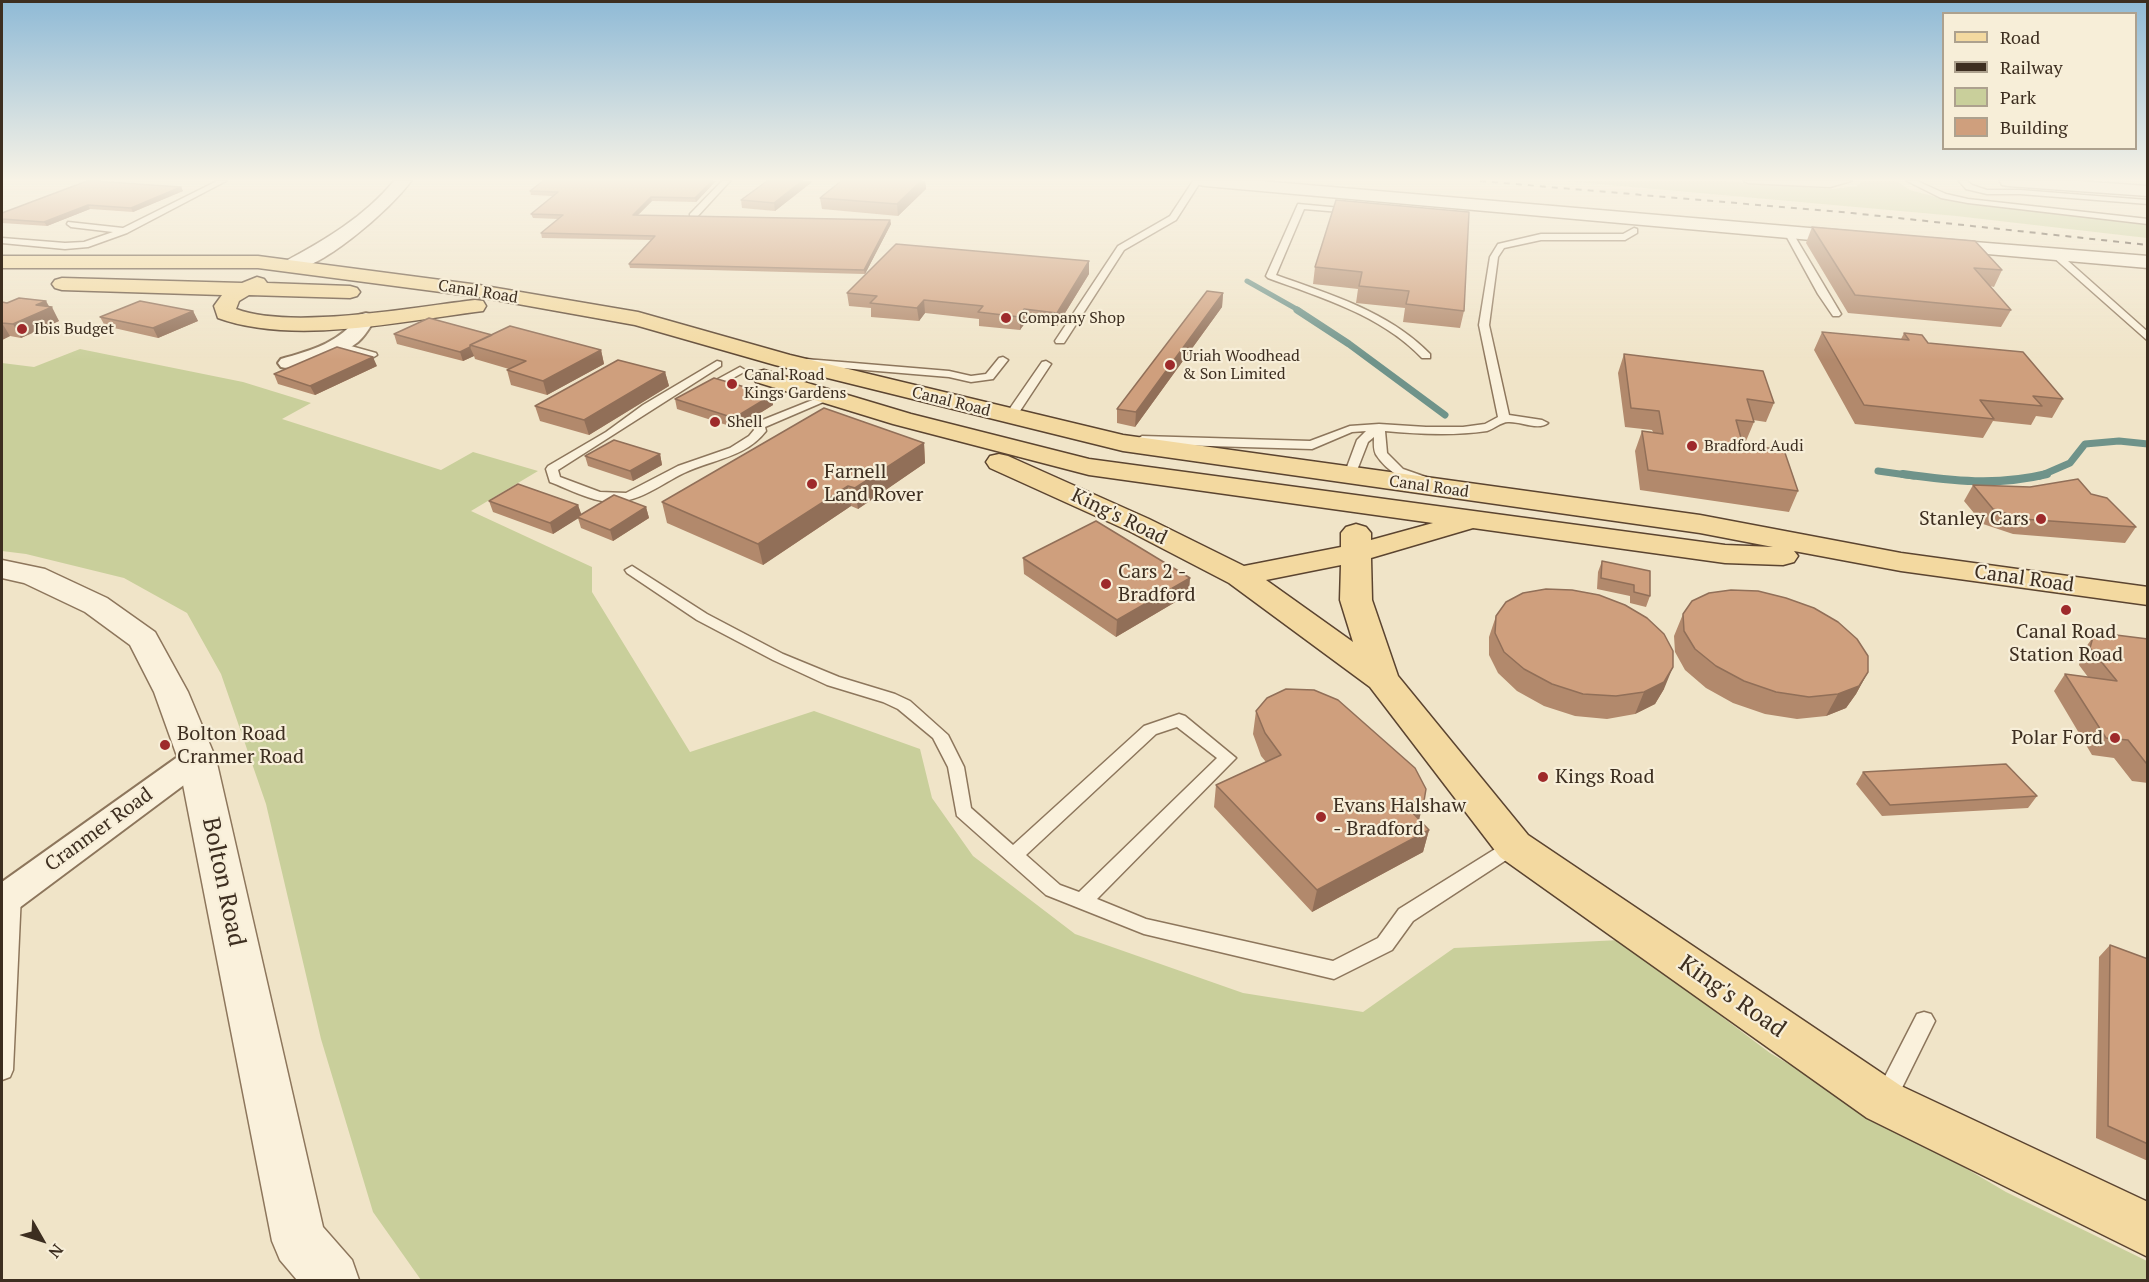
<!DOCTYPE html>
<html>
<head>
<meta charset="utf-8">
<style>
	body { margin:0 }
	#map { position:relative; width:2149px; height:1282px; overflow:hidden; background:#f0e4c8; font-family:"PT Serif",serif }
	canvas { display:block }
	.frame { position:absolute; inset:0; border:3px solid #3d2e20; pointer-events:none }
	.legend { position:absolute; left:1942px; top:12px; width:195px; height:138px; box-sizing:border-box; background:#f7eed8; border:2px solid #ada18e; margin:0; padding:8px 10px; list-style:none; font-size:18px; color:#3d2e20 }
	.legend li { display:flex; align-items:center; gap:12px; height:30px }
	.legend b { width:30px; border:2px solid #ada18e }
	.north { position:absolute; left:12px; top:1210px; width:60px; height:60px; -webkit-text-stroke:4px #f7eed8; paint-order:stroke; rotate:129deg; font-size:16px; font-weight:700; line-height:24px; text-align:center; color:#3d2e20 }
	.north::after { content:''; display:block; margin:auto; width:21px; height:27px; background:#3d2e20; clip-path:polygon(50% 0,100% 100%,50% 72%,0 100%) }
</style>
</head>
<body>
<div id="map">
<canvas width="2149" height="1282"></canvas>
<div class="frame"></div>
<ul class="legend">
<li><b style="height:8px;background:#f3d9a0"></b>Road</li>
<li><b style="height:8px;background:#3d2e20"></b>Railway</li>
<li><b style="height:16px;background:#c9cf9b"></b>Park</li>
<li><b style="height:16px;background:#cf9f7d"></b>Building</li>
</ul>
<div class="north">N</div>
</div>
<script>
const g = document.querySelector('canvas').getContext('2d');
g.lineJoin = 'round';
function paint(path, color) { g.fillStyle = color; g.fill(path, 'evenodd'); }
function trace(path, color, width, dash) { g.strokeStyle = color; g.lineWidth = width; g.lineCap = dash ? 'butt' : 'round'; g.setLineDash(dash || []); g.stroke(path); }
function label(font, color, halo, rows, align = 'center') {
  g.font = font + ' "PT Serif",serif'; g.lineWidth = 4.5; g.setLineDash([]); g.textBaseline = 'middle'; g.strokeStyle = halo; g.fillStyle = color; for (const [text, x, y, turn = 0] of rows) {
    g.save(); g.translate(x, y); g.rotate((+turn || 0) * Math.PI / 180); g.textAlign = isNaN(turn) ? turn : align; if (halo) g.strokeText(text, 0, 0); g.fillText(text, 0, 0); g.restore();
  }
}
const green = new Path2D(`
	M1565 181H1723L1832 189 1857 186 1862 181H1896L1910 190 1960 203 2147 224V238L1956 216Z
	M80 349 243 382 311 403 282 419 441 470 473 452 538 471 471 511 592 567V592L690 752 814 711 920 749 932 798 973 856 1075 934 1243 993 1363 1012 1454 948 1620 940 1770 1053 2006 1192 2147 1261V1280H421L373 1212 321 1039 266 804 221 674 187 613 124 578 26 554 2 551V363L34 367Z`);
const streamFar2 = new Path2D(`
	M1247 281 1300 311`);
const streamFar1 = new Path2D(`
	M1297 310 1349 344 1445 415
	M1878 471 1914 476
	M2040 476 2070 463 2085 444 2119 441 2148 444`);
const stream = new Path2D(`
	M1903 474C1952 481 1998 486 2047 474`);
const service = new Path2D(`
	M217 181H226L127 233 88 247 65 249 2 243V238L65 243 84 242 113 232 71 227 67 224 68 222 123 228Z
	M722 181H730L696 218H690V214Z
	M1193 181H1201L1176 220 1124 250 1064 343H1056L1055 341 1118 246 1170 216Z
	M1744 181H1851L1830 187 1748 183Z
	M1907 181H1917L1946 194 1968 199 2148 219V224L1968 203 1941 198Z
	M1959 181H1967L1972 185 1987 190H2020L2148 200V204L2020 194H1987L1966 189Z
	M1298 204 1352 209 1356 211 1352 213 1304 209 1276 275C1331 295 1388 311 1430 354V358H1422C1381 315 1322 298 1268 278L1266 276Z
	M1634 228 1637 229V233L1625 240H1541L1504 248 1498 257 1489 325 1509 415 1542 420 1548 423C1538 431 1520 421 1508 422 1501 422 1494 429 1487 431 1453 436 1419 434 1385 431L1387 453 1403 469 1426 477 1428 480 1426 483C1409 486 1386 470 1377 456 1373 451 1374 443 1374 437L1368 442 1354 478H1346L1344 475 1357 440 1366 431 1352 432 1312 449 1142 444 1136 440 1142 436 1310 441 1350 426 1379 424 1426 427H1463L1485 424 1498 417 1479 325 1490 257 1498 244 1541 234H1623Z
	M1788 229 1791 230 1841 314 1839 316H1833L1818 294 1784 232Z
	M2053 253H2059L2148 332V341L2053 257Z
	M340 343 376 353 377 355 372 358 336 348V344Z
	M1003 357 1008 360 993 379 971 382 949 377 806 365 801 362 806 359 949 371 971 376 986 374 999 358Z
	M717 361 721 362V366L558 470 560 477 600 492 626 493 678 466 730 448 749 436 754 430 755 423 825 395 829 394 835 397 765 427 766 431C745 458 713 459 684 473 661 484 639 503 611 502 590 501 569 489 550 482L546 469 548 466 606 432 643 405Z
	M1046 361 1051 364 1016 417 1014 419H1006L1004 417 1042 362Z
	M740 367 745 370 744 372 706 393H698L696 391Z
	M632 566 707 614 783 654 839 677 895 694 910 701 948 735 964 767 971 808 1013 845 1144 726 1179 714 1185 716 1236 758 1097 899 1146 919 1333 961 1378 938 1399 909 1508 841 1514 839 1520 841 1523 846 1520 851 1413 921 1392 950 1334 979 1144 934 1046 895 957 816 948 767 933 738 898 709 883 702 827 685 773 660 697 620 627 573 625 570ZM1177 727 1217 758 1079 892 1060 885 1026 855 1156 734Z
	M11 886 18 889 21 894 13 1070 10 1077 2 1080V894L4 889Z
	M1924 1012 1931 1014 1935 1021 1893 1106 1885 1109 1877 1106 1874 1099 1877 1092 1917 1014Z`);
const minor = new Path2D(`
	M366 313 373 315 375 319C370 327 365 336 358 342 343 354 299 372 281 367L278 363 281 359C312 350 340 343 359 315Z
	M197 748 208 751 213 759 208 767 15 911 2 915V882L186 751Z`);
const tertiary = new Path2D(`
	M394 181H411C394 206 314 278 284 270L281 266 284 262C325 240 364 217 394 181Z
	M1197 181H1261L1856 232 1863 234 1865 238 1863 242 1856 244 1205 186 1199 185Z
	M2000 181H2077L2148 186V196L2008 186 2002 185Z
	M1937 239 2148 256V268L1930 249 1927 245 1930 241Z
	M2 560 45 569 107 598 155 632 188 692 216 759 323 1227 352 1260 359 1280H297L280 1260 272 1241 178 759 154 692 130 645 85 612 24 583 2 578Z`);
const primary = new Path2D(`
	M2 256H258L479 285 638 312 790 355 1123 435 1700 515 1901 553 2148 587V605L1901 571 1794 551 1798 556 1794 562 1783 565 1725 563 1473 528 1371 558 1372 600 1398 676 1528 835 1901 1086 2148 1202V1257L1867 1118 1500 857 1370 687 1229 583 1129 531 990 468 986 462 990 456 999 454 1008 456 1149 519 1244 566 1341 547V533L1346 527 1356 524 1366 527 1371 533V540L1433 523 1089 475 893 424 756 382 752 377 756 372 764 370 911 414 1089 459 1725 545 1773 547 1700 533 1123 451 775 365 635 325 479 297 258 268H2ZM1341 565 1340 600 1353 642 1266 580Z
	M257 277 264 279 267 283 350 286 357 288 360 292 357 296 350 298 249 295 239 301 236 309C292 330 413 307 475 300L483 301 486 306 483 311 475 312C398 322 292 345 218 318L214 306 222 295 62 290 55 288 52 284 55 280 62 278 242 283Z`);
const rail = new Path2D(`
	M1480 181 1852 213 2148 245`);
const wall = new Path2D(`
	M543 181H716L696 202 652 201 638 215 890 220 891 224 865 274 630 268 629 264 652 240 542 238 541 233 559 219 533 218 531 214 554 196 531 195 530 191Z
	M841 181H925L926 189 898 216 822 209 820 198Z
	M812 182 775 211 742 208 741 200Z
	M181 187 183 191 133 212 90 209 47 226 2 223V213Z
	M1336 200 1464 311 1460 328 1403 322 1405 308 1356 303 1358 289 1313 284 1315 267Z
	M1812 227 2002 270 1994 287 1990 286 2011 310 2001 327 1848 313 1806 243Z
	M1089 261V274L1057 326 1025 323 1020 330 979 326V319L925 313 919 321 871 317V308L849 306 847 293Z
	M1223 293 1222 307 1135 427 1117 423V409Z
	M2 302 49 307 59 321 21 338 10 336 2 340Z
	M193 311 198 321 158 338 105 326 100 317Z
	M1822 332 1901 339 1904 333 2063 399 2052 418 2036 416 2031 425 1993 421 1983 438 1855 424 1814 350Z
	M394 334 492 335 601 350 604 364 547 395 511 385 507 370 509 369 475 359 474 356 463 361 397 344Z
	M1624 354 1774 403 1766 422 1753 420 1754 422 1746 441H1742L1743 445 1798 491 1789 512 1640 490 1635 451 1642 431 1653 432 1652 430 1625 427 1618 373Z
	M377 366 315 395 278 384 274 374Z
	M665 372 669 386 589 435 540 421 535 406Z
	M772 395 773 405 736 428 677 409 675 399Z
	M924 443 925 463 858 509 851 506 763 565 667 523 662 502Z
	M660 454 662 465 633 481 588 466 585 456Z
	M1973 485 2091 494 2136 527 2125 543 2013 534 1983 524 1964 501Z
	M489 501 578 505 581 515 646 507 649 518 613 541 581 528 578 518 553 534 493 512Z
	M1023 558 1189 594 1116 637 1024 574Z
	M1602 561 1650 596 1646 607 1630 603V596L1597 589 1598 572Z
	M1683 614 1868 672 1856 694 1846 708 1826 716 1797 719 1765 714 1733 703 1706 688 1685 670 1675 652 1674 636Z
	M1496 616 1664 689 1655 704 1635 714 1607 719 1575 716 1544 706 1517 691 1498 673 1489 655V637Z
	M2093 637 2148 639V783L2132 781 2114 758 2092 755 2054 691 2065 674 2088 677 2079 665 2081 654Z
	M1256 711 1419 819 1429 830 1423 852 1312 912 1214 807 1216 785 1266 762 1261 756 1253 734Z
	M1863 772 2037 796 2028 808 1882 816 1856 784Z
	M2110 945 2148 959V1161L2096 1138 2099 957Z`);
const shadedWall = new Path2D(`
	M712 181H716L696 202 695 198Z
	M802 181H811L812 182 775 211 774 203Z
	M921 181H925L926 189 898 216 897 204Z
	M181 187 183 191 133 212 131 208Z
	M651 197 652 201 634 219 633 215Z
	M88 205 90 209 47 226 44 222Z
	M890 220 891 224 865 274 864 270Z
	M1089 261V274L1057 326V313Z
	M1223 293 1222 307 1135 427 1136 412Z
	M924 300 925 313 919 321 917 308Z
	M46 301 50 308 52 307 59 321 21 338 13 324 36 305Z
	M1024 309 1025 323 1020 330V317Z
	M193 311 198 321 158 338 153 328Z
	M2 323 10 336 2 340Z
	M470 347 474 356 463 361 460 352Z
	M601 350 604 364 547 395 543 381Z
	M373 357 377 366 315 395 310 386Z
	M665 372 669 386 589 435 584 420Z
	M772 395 773 405 736 428 734 418Z
	M924 443 925 463 858 509 855 488Z
	M660 454 662 465 633 481 630 471Z
	M848 486 851 506 763 565 758 544Z
	M578 505 582 516 553 534 550 523Z
	M646 507 649 518 613 541 610 530Z
	M1190 578 1189 594 1116 637 1117 620Z
	M1673 667 1664 689 1655 704 1635 714 1644 692Z
	M1868 672 1856 694 1846 708 1826 716 1838 694Z
	M1424 801 1418 824 1410 810Z
	M1429 830 1423 852 1312 912 1317 890Z`);
const building = new Path2D(`
	M87 181H94L181 187 131 208 88 205 44 222 2 219V213Z
	M543 181H712L695 198 651 197 633 215 890 220 864 270 629 264 655 236 541 233 563 215 531 214 558 192 530 191Z
	M767 181H802L774 203 741 200Z
	M841 181H921L897 204 820 198Z
	M1336 200 1469 212 1464 311 1406 304 1409 291 1359 286 1362 272 1315 267Z
	M1812 227 1975 241 2002 270 1974 268 2011 310 1855 295Z
	M896 244 1089 261 1057 313 1024 309 1020 317 978 312 983 306 924 300 917 308 870 303 877 296 847 293Z
	M1207 291 1223 293 1136 412 1117 409Z
	M19 298 46 301 36 305 52 307 13 324 2 323V302L7 303Z
	M140 301 193 311 153 328 100 317Z
	M429 318 492 335 470 345V347L460 352 394 334Z
	M510 326 601 350 543 381 507 370 526 361 470 345Z
	M1822 332 1909 340 1904 333 1922 335 1928 343 2023 352 2063 399 2033 396 2042 406 1980 400 1994 419 1864 405Z
	M337 347 373 357 310 386 274 374Z
	M1624 354 1763 371 1774 403 1747 399 1754 422 1736 420 1743 445 1784 450 1798 491 1648 470 1642 431 1663 434 1659 411 1631 408Z
	M618 360 665 372 584 420 535 406Z
	M714 378 772 395 734 418 675 399Z
	M824 408 924 443 855 488 848 486 758 544 662 502Z
	M614 440 660 454 630 471 585 456Z
	M2078 479 2091 494 2107 498 2136 527 2022 519 1993 509 1973 485 2030 487Z
	M518 484 578 505 550 523 489 501Z
	M614 495 646 507 610 530 577 517Z
	M1096 521 1190 578 1117 620 1023 558Z
	M1602 561 1650 571V596L1634 592V585L1601 578Z
	M1546 589 1572 590 1599 595 1625 605 1647 618 1664 634 1673 651V667L1664 682 1644 692 1616 696 1583 694 1552 684 1524 669 1504 652 1495 633 1496 616 1506 602 1523 593Z
	M1731 590 1758 591 1786 598 1814 608 1838 622 1857 639 1868 656V672L1859 686 1838 694 1809 697 1776 692 1744 681 1716 666 1695 649 1684 631 1683 614 1692 601 1709 593Z
	M2108 634 2148 639V764L2146 763 2128 740 2106 738 2065 674 2117 681 2090 648 2093 637Z
	M1286 689 1314 690 1338 700 1415 768 1426 789 1424 801 1410 810 1429 830 1317 890 1216 785 1281 755 1265 733 1256 711 1267 698Z
	M2006 764 2037 796 1890 805 1863 772Z
	M2110 945 2148 959V1144L2108 1126Z`);
const markers = [
	[1006,318,6,"#9e2a2b"],
	[22,329,6,"#9e2a2b"],
	[1170,365,6,"#9e2a2b"],
	[732,384,6,"#9e2a2b"],
	[715,422,6,"#9e2a2b"],
	[1692,446,6,"#9e2a2b"],
	[812,484,6,"#9e2a2b"],
	[2041,519,6,"#9e2a2b"],
	[1106,584,6,"#9e2a2b"],
	[2066,610,6,"#9e2a2b"],
	[2115,738,6,"#9e2a2b"],
	[165,745,6,"#9e2a2b"],
	[1543,777,6,"#9e2a2b"],
	[1321,817,6,"#9e2a2b"]
];
const farStreetnames = [
	["Canal Road",478,292,9],
	["Canal Road",951,402,14],
	["Canal Road",1429,487,8]
];
const farPoinames = [
	["Company Shop",1018,318],
	["Ibis Budget",34,329],
	["Uriah Woodhead",1182,356],
	["& Son Limited",1182,374],
	["Canal Road",744,375],
	["Kings Gardens",744,393],
	["Shell",727,422],
	["Bradford Audi",1704,446]
];
const poiNames = [
	["Farnell",824,472],
	["Land Rover",824,495],
	["Stanley Cars",2029,519,"right"],
	["Cars 2 -",1118,572],
	["Bradford",1118,595],
	["Canal Road",2066,632,"center"],
	["Station Road",2066,655,"center"],
	["Bolton Road",177,734],
	["Cranmer Road",177,757],
	["Polar Ford",2103,738,"right"],
	["Kings Road",1555,777],
	["Evans Halshaw",1333,806],
	["- Bradford",1333,829]
];
const streetNames = [
	["King's Road",1119,517,26],
	["Canal Road",2024,579,8],
	["Cranmer Road",99,830,-36]
];
const nearStreetnames = [
	["Bolton Road",223,882,78],
	["King's Road",1732,997,35]
];
paint(green, '#c9cf9b');
trace(streamFar2, '#6f938a', 5);
trace(streamFar1, '#6f938a', 7);
trace(stream, '#6f938a', 8);
trace(service, '#8d765c', 3);
trace(minor, '#8d765c', 4);
trace(tertiary, '#8d765c', 3);
trace(primary, '#5b4430', 3);
paint(service, '#faf1dc');
paint(minor, '#faf1dc');
paint(tertiary, '#faf1dc');
paint(primary, '#f3d9a0');
trace(rail, '#3d2e20', 2, [6, 6]);
paint(wall, '#b2896c');
paint(shadedWall, '#916f58');
paint(building, '#cf9f7d');
trace(building, '#916f58', 1.5);
const sky = g.createLinearGradient(0, 0, 0, 360);
sky.addColorStop(0, '#8fbad6');
sky.addColorStop(0.5, '#f8f3e6');
sky.addColorStop(1, '#f8f3e600');
g.fillStyle = sky;
g.fillRect(0, 0, 2149, 360);
for (const [x, y, r, color] of markers) { const dot = new Path2D(); dot.arc(x, y, r, 0, 2 * Math.PI); g.fillStyle = color; g.fill(dot); trace(dot, '#f7eed8', 2); }
label('16px', '#3d2e20', '#f7eed8', farStreetnames);
label('16px', '#3d2e20', '#f7eed8', farPoinames, 'left');
label('20px', '#3d2e20', '#f7eed8', poiNames, 'left');
label('20px', '#3d2e20', '#f7eed8', streetNames);
label('24px', '#3d2e20', '#f7eed8', nearStreetnames);
</script>
</body>
</html>
